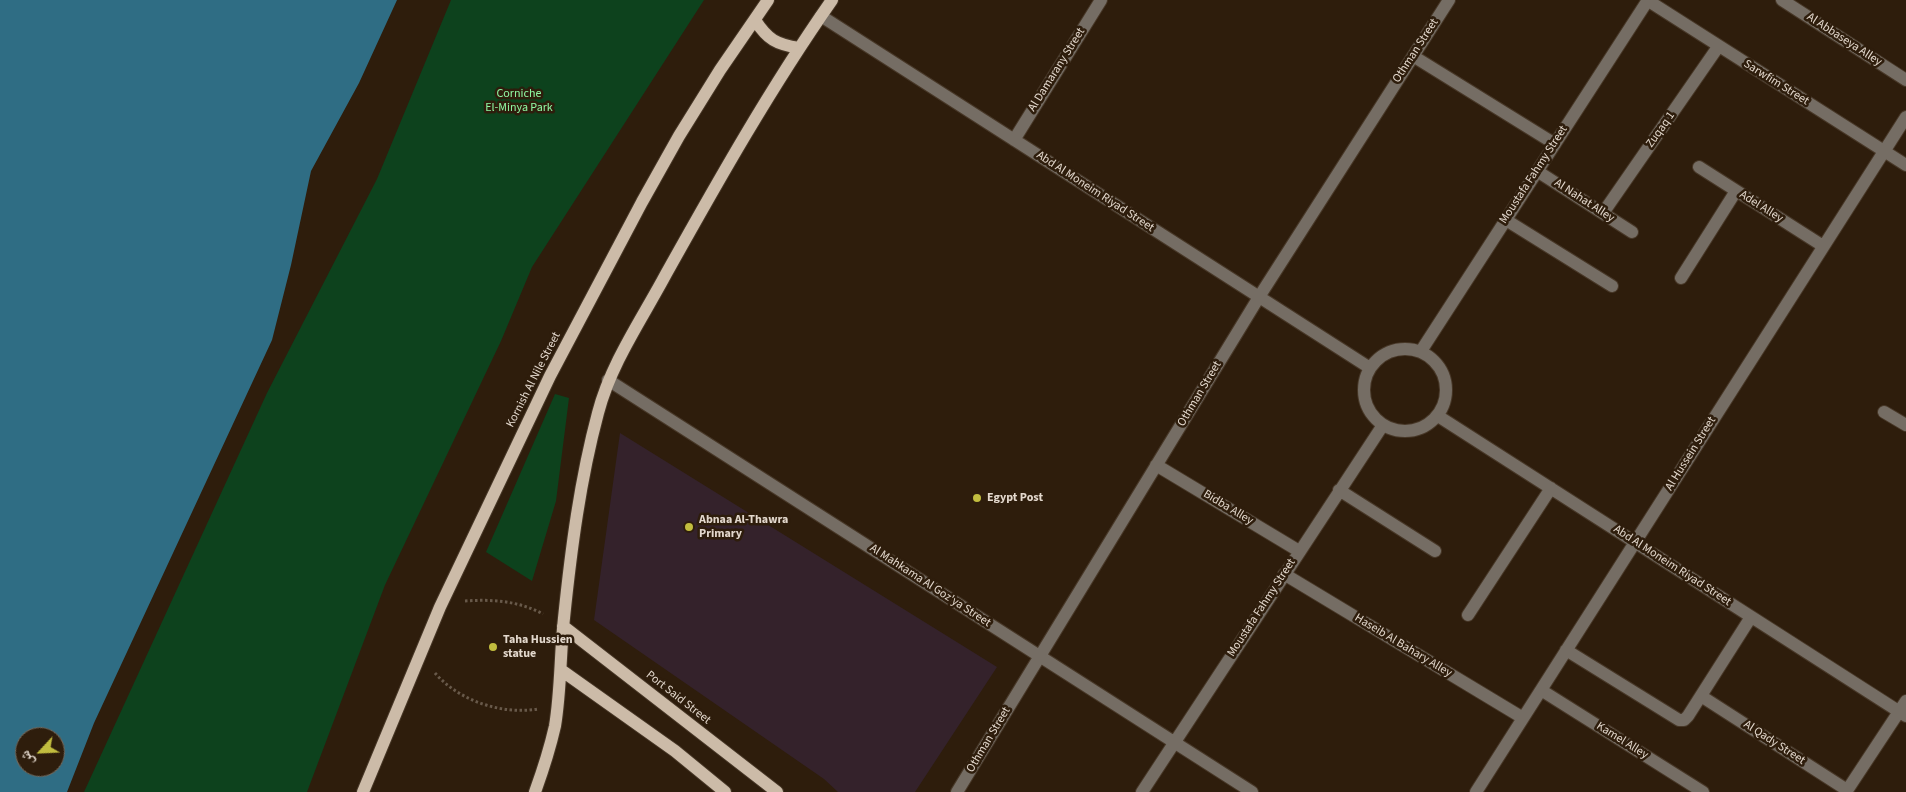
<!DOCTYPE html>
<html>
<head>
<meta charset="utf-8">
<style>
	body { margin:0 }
	#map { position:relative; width:1906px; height:792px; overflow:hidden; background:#2e1d0c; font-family:"Source Sans 3","Noto Naskh Arabic",sans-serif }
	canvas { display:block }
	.north { position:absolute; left:15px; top:727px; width:50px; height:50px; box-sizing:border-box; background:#2e1d0c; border:1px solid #766859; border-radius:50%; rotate:245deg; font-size:14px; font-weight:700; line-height:20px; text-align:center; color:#e3d8cd }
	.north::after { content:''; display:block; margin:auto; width:18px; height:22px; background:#c2bd3f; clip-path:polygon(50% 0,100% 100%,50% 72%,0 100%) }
</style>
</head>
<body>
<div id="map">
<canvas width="1906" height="792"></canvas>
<div class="north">ش</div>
</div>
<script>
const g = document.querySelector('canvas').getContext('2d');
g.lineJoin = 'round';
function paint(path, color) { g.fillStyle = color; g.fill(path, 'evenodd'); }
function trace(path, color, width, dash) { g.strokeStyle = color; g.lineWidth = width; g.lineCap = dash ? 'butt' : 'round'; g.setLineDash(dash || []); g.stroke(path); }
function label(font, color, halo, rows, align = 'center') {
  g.font = font + ' "Source Sans 3",sans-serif'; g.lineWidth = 5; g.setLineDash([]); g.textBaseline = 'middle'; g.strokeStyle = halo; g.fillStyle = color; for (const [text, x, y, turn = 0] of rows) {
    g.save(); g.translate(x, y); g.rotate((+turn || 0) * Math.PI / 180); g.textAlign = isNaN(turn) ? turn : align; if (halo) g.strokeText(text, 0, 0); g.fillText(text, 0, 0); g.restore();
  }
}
const education = new Path2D(`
	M620 433 997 667 915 792H838L824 779 594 620Z`);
const green = new Path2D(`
	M451 0H704L532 267 501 341 385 585 307 792H84L267 393 377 179Z
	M555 394 569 398 556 501 532 581 486 552Z`);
const water = new Path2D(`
	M0 0H397L359 83 311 171 291 265 272 340 94 723 67 792H0ZM25 737H55V767H25Z`);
const path = new Path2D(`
	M465 601C492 599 519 601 543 614
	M435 673C459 701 502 715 538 709`);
const minor = new Path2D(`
	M1647 0 1906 165
	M1782 0 1906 80
	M821 16 1370 368
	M1413 56 1555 144
	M1014 140 1101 0
	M1699 167 1823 246
	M1537 171 1632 232
	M1603 213 1718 47
	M1506 220 1612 286
	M1681 278 1736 191
	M1364 390a41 41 0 1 1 82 0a41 41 0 1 1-82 0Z
	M1421 351 1648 0
	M608 380 1252 792
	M1884 412 1906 425
	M1438 416 1906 716
	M1156 465 1299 551
	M1339 490 1435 551
	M1284 574 1523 718
	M1468 615 1551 488
	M1566 650 1679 720H1684L1688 716 1751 617
	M1541 690 1703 792
	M1701 696 1847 790
	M957 792 1259 297 1449 0
	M1142 792 1383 425
	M1476 792 1906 117
	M1846 792 1906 701`);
const major = new Path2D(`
	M755 20C768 40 776 44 799 48
	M563 626 777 792
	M561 670 675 751 725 792
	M363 792 440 607 550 376 642 202 679 136 720 70 768 0
	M535 792C543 770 550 748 555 726 561 690 560 654 564 618 571 550 580 480 598 413 611 363 642 319 666 274 718 181 771 87 832 0`);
const markers = [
	[977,498,5,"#c2bd3f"],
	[689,527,5,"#c2bd3f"],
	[493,647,5,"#c2bd3f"]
];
const streetNames = [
	["Al Abbaseya Alley",1844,40,33],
	["Othman Street",1416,51,-57],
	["Al Damarany Street",1057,70,-58],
	["Sarwfim Street",1776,83,32],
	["Zuqaq 1",1661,130,-55],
	["Moustafa Fahmy Street",1534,175,-57],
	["Abd Al Moneim Riyad Street",1095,192,33],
	["Al Nahat Alley",1584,201,33],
	["Adel Alley",1761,207,32],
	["Kornish Al Nile Street",534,380,-63],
	["Othman Street",1200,394,-59],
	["Al Hussein Street",1691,454,-58],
	["Bidba Alley",1228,508,31],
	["Abd Al Moneim Riyad Street",1672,566,33],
	["Al Mahkama Al Goz'ya Street",930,586,33],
	["Moustafa Fahmy Street",1262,608,-57],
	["Haseib Al Bahary Alley",1403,646,31],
	["Port Said Street",678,698,38],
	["Othman Street",989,740,-59],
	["Kamel Alley",1622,741,32],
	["Al Qady Street",1774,743,33]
];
const parkNames = [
	["Corniche",519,94],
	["El-Minya Park",519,108]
];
const poiNames = [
	["Egypt Post",987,498],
	["Abnaa Al-Thawra",699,520],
	["Primary",699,534],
	["Taha Hussien",503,640],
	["statue",503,654]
];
paint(education, '#34222b');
paint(green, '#0d421d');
paint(water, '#2f6d84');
trace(minor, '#473727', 14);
trace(major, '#473727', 14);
trace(path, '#68594a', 3, [2.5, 2.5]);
trace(minor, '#756d64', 12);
trace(major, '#ccbba8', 12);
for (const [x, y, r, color] of markers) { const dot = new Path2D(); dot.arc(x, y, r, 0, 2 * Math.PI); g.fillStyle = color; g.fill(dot); trace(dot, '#2e1d0c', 2); }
label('12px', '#e3d8cd', '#2e1d0c', streetNames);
label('12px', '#8ef7a3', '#2e1d0c', parkNames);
label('bold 12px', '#e3d8cd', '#2e1d0c', poiNames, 'left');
</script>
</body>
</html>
